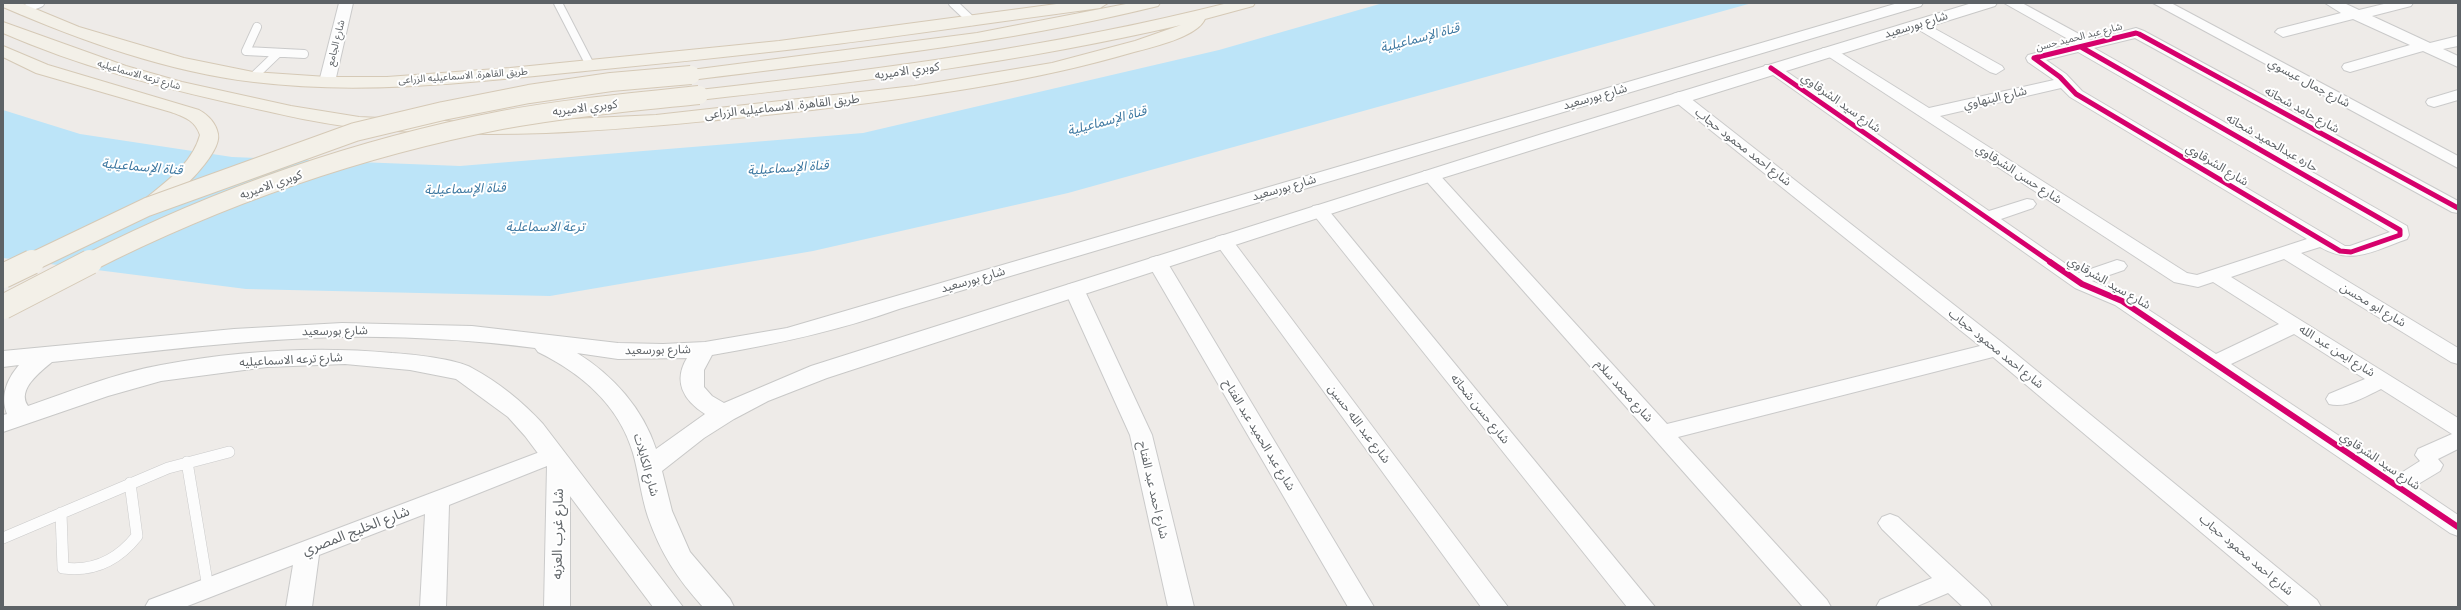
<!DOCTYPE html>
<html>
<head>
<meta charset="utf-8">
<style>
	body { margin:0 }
	#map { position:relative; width:2461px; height:610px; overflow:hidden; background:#eeebe8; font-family:Raleway,sans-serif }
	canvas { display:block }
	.frame { position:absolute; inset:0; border:4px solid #5d6266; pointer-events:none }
</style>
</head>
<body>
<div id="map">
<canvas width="2461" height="610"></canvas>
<div class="frame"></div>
</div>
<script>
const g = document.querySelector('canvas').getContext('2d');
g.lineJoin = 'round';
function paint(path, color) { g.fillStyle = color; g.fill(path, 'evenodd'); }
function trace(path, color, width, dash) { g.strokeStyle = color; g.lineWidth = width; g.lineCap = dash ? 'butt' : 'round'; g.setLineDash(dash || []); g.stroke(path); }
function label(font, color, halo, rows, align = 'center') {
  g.font = font + ' Raleway,"Noto Sans Arabic",sans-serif'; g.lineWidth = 4; g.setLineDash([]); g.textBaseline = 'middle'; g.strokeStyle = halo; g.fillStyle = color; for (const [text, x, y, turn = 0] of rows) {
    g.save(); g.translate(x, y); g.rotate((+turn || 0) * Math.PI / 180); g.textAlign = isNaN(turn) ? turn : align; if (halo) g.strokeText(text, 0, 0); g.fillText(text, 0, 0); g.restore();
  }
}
const water = new Path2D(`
	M1383 3H1752L1068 193 813 251 550 296 246 289 3 258V110L80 134 232 157 460 166 863 133 1219 50Z`);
const serviceFar1 = new Path2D(`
	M558 3 590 65
	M953 3 972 21
	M22 10 40 3
	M257 27 246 51 304 54
	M253 77 278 53`);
const service = new Path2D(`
	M187 462 208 588
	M61 513 63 568C94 572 118 560 137 536L130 483
	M3 538 168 468 229 452`);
const minor = new Path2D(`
	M339 3H353L335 82 327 87 319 82Z
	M2004 3H2022L2090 40 2136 28 2144 31 2458 201V213L2452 212 2135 38 2094 48 2407 226 2409 235 2407 239C2375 250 2352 266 2320 247L2301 253 2458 348V364L2451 362 2284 259 2231 277 2458 418V449L2438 459 2443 465 2440 471 2415 486 2458 515V536L2450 533 2115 305 2075 288 1763 68 1765 65H1777L1989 211 2027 199 2033 200 2036 204 2033 208 2001 219 2079 273 2117 260 2124 262 2127 266 2124 270 2092 281 2129 297 2216 354 2279 324 2213 282 2198 287 2174 282 1820 51 1823 48H1833L1929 108 2054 80 2028 62 2026 58 2028 55 2075 43ZM2078 52 2390 232 2350 246H2345L2082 91 2066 74 2046 60ZM2061 88 2070 97 2307 239 2197 275 2187 273 1940 116ZM2294 334 2365 379 2329 394 2326 399 2329 404C2346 409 2366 396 2381 389L2452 434 2418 449 2415 455 2420 461 2398 475 2231 364Z
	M2153 3H2171L2458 156V168Z
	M2325 3H2344L2359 10 2388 3H2413L2411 6 2372 16 2430 43 2458 36V46L2443 49 2458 56V67L2423 51 2350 72 2344 70 2342 67 2344 64 2410 45 2353 19 2283 37 2275 32 2278 29 2341 13Z
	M1919 20 2002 66 2004 69 1996 74 1990 72 1914 27 1912 24 1914 21Z
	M2458 90V100L2434 107 2428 105 2426 102 2428 99Z
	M1679 92 1685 94 2004 344 2317 600 2321 607H2290L1993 357 1678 437 1827 600 1831 607H1803L1421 175 1424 171H1436L1667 424 1980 346 1673 100 1671 97 1673 94Z
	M1319 205 1325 206 1655 607H1627L1313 214 1310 210 1313 206Z
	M1223 235 1230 237 1508 607H1481L1214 241 1216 237Z
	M1157 256 1164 258 1167 262 1374 607H1348L1147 262 1150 258Z
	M1074 283 1081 285 1084 289 1152 435 1194 607H1168L1130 435 1064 289 1067 285Z
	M553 447 561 449 570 461V607H544L547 466 449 505 446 607H420L425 514 319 555 312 607H286L293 565 185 607H145L149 600Z
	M1890 514 1898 517 1988 600 1992 607H1963L1948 593 1915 607H1876L1880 600 1932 578 1882 529 1878 523 1882 517Z`);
const secondary = new Path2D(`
	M1898 3H1923L1921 6 899 309C838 331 776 344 712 355L704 370V387L712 396 724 403 811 366 1542 134 1972 3H1997L1995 6 1410 188 827 378 768 401 734 419 704 438 662 471 672 511 690 552 730 599 734 607H703C677 578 661 554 648 517 641 496 639 474 633 453 619 405 581 373 538 352L535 348C471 340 406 336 342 337 245 339 148 352 52 362 41 371 16 390 28 406 71 391 116 373 161 365 237 351 315 346 392 353 411 354 456 359 472 368 498 382 523 402 543 424L683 607H653L525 436 508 417 456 379 410 370 345 364 267 367 161 381 108 396 3 432V415L7 414C0 396 7 379 19 365L3 367V351L234 329 342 323 472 326 618 343 663 344 705 342 787 328ZM577 353 618 359 687 358C673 381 683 400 705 414L656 449C643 409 613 375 577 353Z`);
const primary = new Path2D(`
	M3 3H21L79 27 184 58 253 72 327 77H387L510 68 779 41 1064 3H1108L1100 8C993 22 886 39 778 51 717 58 656 64 595 70 482 81 367 96 254 82 168 72 82 41 3 7Z
	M1131 3H1160L1158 6C1005 44 847 60 691 80L685 79 682 75 685 71 691 70 977 33Z
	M1228 3H1255L1253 6 1205 19C1197 37 1153 47 1134 52 1029 83 920 97 812 110 723 120 635 129 546 133 485 135 422 134 361 128 320 124 280 114 239 105 158 87 79 66 3 33V22L126 66 182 82 291 106 359 117 487 123 656 115 914 86 1052 63 1135 41 1181 25C1022 62 861 82 699 100L693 99 690 95 693 91 699 90C877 70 1054 47 1228 3Z
	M3 46 48 65 199 110C208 115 216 123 218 134 222 155 172 200 155 211 150 214 145 213 140 211L137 207 140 203C163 184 192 165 200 135 195 120 184 117 171 112L36 73 3 57Z`);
const primaryBridgeFar1 = new Path2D(`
	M30 263 147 207 355 132 443 111 529 94 611 82 691 75
	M88 263C218 197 358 148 502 120 567 108 633 102 699 95`);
const primaryBridge = new Path2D(`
	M3 276 32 262
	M3 307 90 262`);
const cyclewayFar1 = new Path2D(`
	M2081 47 2400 230V235L2351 252 2340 251 2076 94 2060 77 2034 58 2136 33 2139 34 2458 208
	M1771 68 2052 263`);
const cycleway = new Path2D(`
	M2050 262 2082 284 2122 301 2458 527`);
const farStreetnames = [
	["شارع عبد الحميد حسن",2079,37,-14],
	["شارع الجامع",336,43,-76],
	["شارع ترعه الاسماعيليه",139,75,16],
	["طريق القاهرة, الاسماعيليه الزراعى",463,76,-4]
];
const streetNames = [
	["شارع بورسعيد",1916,25,-17],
	["كوبري الاميريه",907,71,-8],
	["شارع جمال عيسوي",2309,83,28],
	["شارع بورسعيد",1595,97,-16],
	["شارع البنهاوي",1995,98,-13],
	["شارع سيد الشرقاوي",1841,103,35],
	["طريق القاهرة, الاسماعيليه الزراعى",782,107,-6],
	["كوبري الاميريه",585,108,-7],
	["شارع حامد شحاته",2302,110,29],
	["حاره عبدالحميد شحاته",2272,143,30],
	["شارع احمد محمود حجاب",1743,147,38],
	["شارع الشرقاوي",2217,165,31],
	["شارع حسن الشرقاوي",2019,174,33],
	["كوبري الاميريه",271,185,-19],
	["شارع بورسعيد",1284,188,-16],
	["شارع بورسعيد",973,280,-16],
	["شارع سيد الشرقاوي",2109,283,30],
	["شارع ابو محسن",2373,305,31],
	["شارع بورسعيد",335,331,-1],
	["شارع احمد محمود حجاب",1996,349,39],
	["شارع بورسعيد",658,350,-1],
	["شارع ايمن عبد الله",2337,351,32],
	["شارع ترعه الاسماعيليه",291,360,-3],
	["شارع محمد سلام",1624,391,48],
	["شارع حسن شحاته",1480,409,51],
	["شارع عبد الله حسين",1359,424,53],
	["شارع عبد الحميد عبد الفتاح",1259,435,59],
	["شارع سيد الشرقاوي",2380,461,34],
	["شارع الكابلات",646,465,74],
	["شارع احمد عبد الفتاح",1153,490,77],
	["شارع احمد محمود حجاب",2246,555,40]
];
const waterNames = [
	["قناة الإسماعيلية",1420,38,-15],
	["قناة الإسماعيلية",1107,121,-15],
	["قناة الإسماعيلية",142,167,5],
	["قناة الإسماعيلية",788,168,-4],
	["قناة الإسماعيلية",465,189,-2],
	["ترعة الاسماعلية",545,227]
];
const nearStreetnames = [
	["شارع الخليج المصري",356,531,-21],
	["شارع غرب العزبه",558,534,-89]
];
paint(water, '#bce4f8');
trace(serviceFar1, '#cacaca', 10);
trace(service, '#cacaca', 12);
trace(minor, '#cacaca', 2);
trace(secondary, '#c8c8c7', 2);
trace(primary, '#d5c9b6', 2);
trace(serviceFar1, '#fcfcfc', 8);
trace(service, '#fcfcfc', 11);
paint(minor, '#fcfcfc');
paint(secondary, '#fcfcfc');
paint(primary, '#f3f0e8');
trace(primaryBridgeFar1, '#d5c9b6', 20, []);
trace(primaryBridge, '#d5c9b6', 26, []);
trace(primaryBridgeFar1, '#f3f0e8', 18);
trace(primaryBridge, '#f3f0e8', 24);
trace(cyclewayFar1, '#d6006c', 5);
trace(cycleway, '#d6006c', 6);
label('10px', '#5d6266', '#fff', farStreetnames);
label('12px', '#5d6266', '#fff', streetNames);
label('italic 13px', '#3c77a0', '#fff', waterNames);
label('14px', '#5d6266', '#fff', nearStreetnames);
</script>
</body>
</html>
